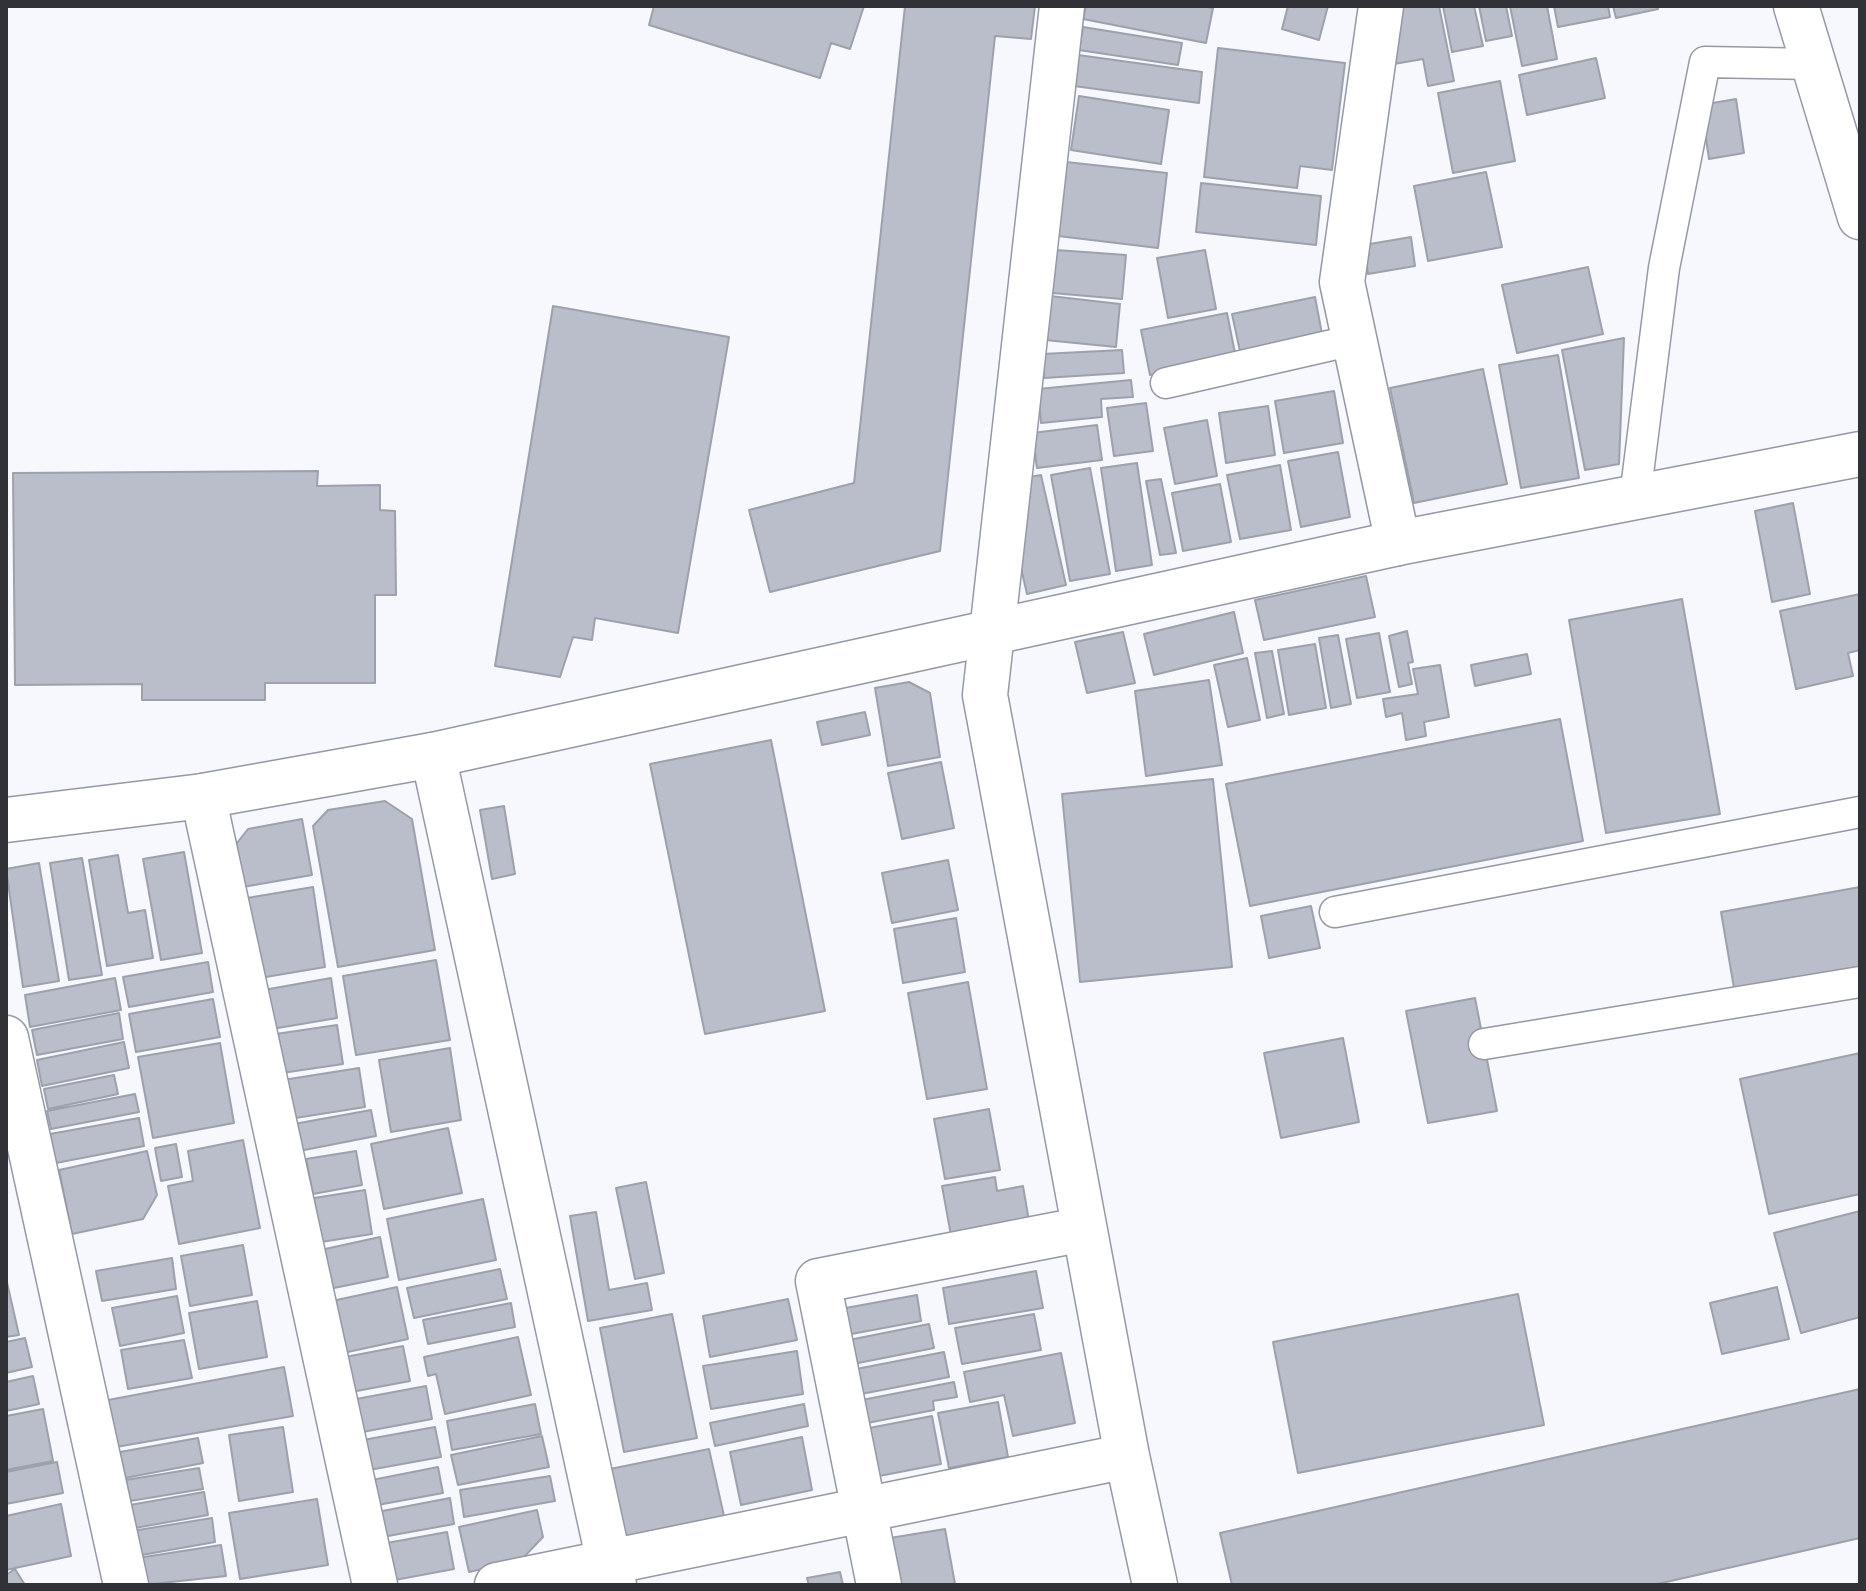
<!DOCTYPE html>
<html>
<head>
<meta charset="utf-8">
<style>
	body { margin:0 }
	#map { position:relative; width:1866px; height:1591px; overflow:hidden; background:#f6f8fd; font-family:Arial,sans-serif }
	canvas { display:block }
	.frame { position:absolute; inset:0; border:8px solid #303237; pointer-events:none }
</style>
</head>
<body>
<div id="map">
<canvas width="1866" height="1591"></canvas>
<div class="frame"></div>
</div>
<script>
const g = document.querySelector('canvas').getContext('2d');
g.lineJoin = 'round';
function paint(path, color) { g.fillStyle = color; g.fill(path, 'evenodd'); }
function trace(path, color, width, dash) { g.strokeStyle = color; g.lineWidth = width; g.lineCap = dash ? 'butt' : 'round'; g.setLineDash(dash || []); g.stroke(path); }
const building = new Path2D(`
	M654 6H864L850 49 831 43 820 78 649 25Z
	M905 6H1035L1031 39 995 36 940 551 770 592 749 510 854 483Z
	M1086 6H1201L1213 8 1206 43 1083 19Z
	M1288 6H1328L1319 40 1282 29Z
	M1400 6H1439L1454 81 1428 86 1423 59 1394 64Z
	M1443 6H1474L1483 46 1452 52Z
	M1479 6H1506L1512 36 1486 41Z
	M1510 6H1547L1557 59 1522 66Z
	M1554 6H1608L1610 17 1558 27Z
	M1613 6H1657L1658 9 1616 18Z
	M1083 27 1182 43 1178 65 1079 50Z
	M1218 48 1345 63 1332 170 1300 166 1297 188 1204 177Z
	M1078 55 1202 72 1199 103 1074 86Z
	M1596 58 1605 98 1527 115 1519 75Z
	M1500 81 1515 161 1453 173 1438 93Z
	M1079 96 1169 110 1161 164 1071 150Z
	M1736 99 1744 153 1709 159 1701 105Z
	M1066 162 1167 173 1158 248 1058 236Z
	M1486 172 1502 247 1428 261 1414 186Z
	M1201 183 1321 196 1316 245 1196 232Z
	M1411 237 1415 266 1368 274 1364 245Z
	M1056 250 1126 255 1122 299 1052 293Z
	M1205 250 1216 309 1168 318 1157 258Z
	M1588 267 1603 334 1517 353 1502 285Z
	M1050 296 1120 304 1116 347 1045 340Z
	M1315 297 1323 339 1241 356 1232 314Z
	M553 306 729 337 678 633 595 618 592 640 573 637 560 677 495 666Z
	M1227 313 1236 358 1150 375 1141 330Z
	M1624 338 1619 464 1585 470 1562 350Z
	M1122 350 1124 373 1044 378 1042 354Z
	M1558 355 1579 478 1521 488 1499 365Z
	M1483 369 1507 484 1414 503 1390 388Z
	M1131 380 1133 397 1101 399 1102 417 1041 423 1038 389Z
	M1334 391 1343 443 1284 453 1275 401Z
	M1146 403 1153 451 1114 456 1107 408Z
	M1268 406 1275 455 1226 463 1219 413Z
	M1207 420 1217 476 1175 484 1164 428Z
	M1097 425 1102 460 1037 468 1032 433Z
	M1338 452 1350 517 1301 527 1288 461Z
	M1137 463 1152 565 1116 571 1101 468Z
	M1280 465 1291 530 1240 539 1227 475Z
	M1090 468 1110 574 1070 581 1051 475Z
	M318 471 317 486 380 485V510L395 511 396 595H375V683H265V700H142V684L15 685 13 473Z
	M1041 475 1066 585 1027 594 1016 546 1024 478Z
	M1161 479 1176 553 1160 555 1146 481Z
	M1220 484 1231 542 1183 551 1172 493Z
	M1793 503 1810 594 1772 602 1755 511Z
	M1366 576 1375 617 1264 640 1255 600Z
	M1860 594V650L1848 653 1853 676 1796 689 1780 611Z
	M1682 599 1720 814 1606 833 1569 620Z
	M1234 612 1243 653 1154 675 1144 634Z
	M1407 631 1413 662 1408 663 1412 684 1399 687 1389 636Z
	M1123 632 1135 683 1087 693 1075 642Z
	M1379 633 1390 692 1357 698 1346 639Z
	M1338 635 1351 704 1331 708 1319 638Z
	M1315 644 1326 708 1289 715 1278 650Z
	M1272 651 1284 714 1267 718 1255 653Z
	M1527 654 1531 674 1475 686 1471 665Z
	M1247 658 1260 720 1228 727 1214 665Z
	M1440 665 1449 717 1424 722 1426 736 1406 740 1402 713 1386 717 1383 699 1418 694 1413 669Z
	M1209 680 1222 765 1146 776 1135 691Z
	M909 682 930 693 940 757 888 766 875 688Z
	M865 712 870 735 822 745 817 722Z
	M1560 719 1583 841 1250 906 1226 784Z
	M771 740 825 1011 705 1034 650 764Z
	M941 762 954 828 902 839 888 773Z
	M1213 779 1232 967 1080 982 1062 794Z
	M385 801 412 819 435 950 338 967 313 826 328 810Z
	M504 806 515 874 492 879 480 810Z
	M302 819 312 875 237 888 230 852 248 829Z
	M184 852 202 953 161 960 143 859Z
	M118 855 128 913 145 910 153 958 107 966 89 860Z
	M82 858 102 975 69 980 50 863Z
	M948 860 958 910 892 923 882 873Z
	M39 863 59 981 23 987 6 869Z
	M313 887 325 967 254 979 241 899Z
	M1860 887V974L1799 985 1798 977 1734 988 1721 912Z
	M1311 906 1320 948 1269 958 1261 916Z
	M956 918 965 972 903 983 894 929Z
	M436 960 450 1040 356 1055 343 976Z
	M208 962 213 992 129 1007 123 977Z
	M115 978 121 1010 30 1027 25 995Z
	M331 978 337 1018 266 1030 258 991Z
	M968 982 987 1089 927 1099 908 993Z
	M1475 998 1497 1111 1428 1123 1406 1011Z
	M213 999 220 1037 136 1052 129 1014Z
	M119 1013 123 1039 37 1055 32 1030Z
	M337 1025 343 1064 275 1074 269 1035Z
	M1343 1038 1359 1122 1281 1138 1264 1053Z
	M124 1042 129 1068 42 1086 37 1060Z
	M220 1043 234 1123 153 1138 138 1057Z
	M450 1048 461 1120 391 1132 379 1060Z
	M1860 1053V1194L1769 1214 1740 1079Z
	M359 1068 365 1107 289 1119 283 1080Z
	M114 1075 118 1094 48 1109 44 1089Z
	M135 1094 139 1112 51 1129 47 1111Z
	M989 1109 1000 1170 945 1179 934 1119Z
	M371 1110 376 1136 299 1151 294 1124Z
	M139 1118 144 1146 56 1163 50 1134Z
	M448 1128 462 1193 384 1209 371 1144Z
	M243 1140 260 1228 179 1244 168 1186 193 1181 188 1151Z
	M176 1144 182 1177 161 1181 155 1148Z
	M147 1151 157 1195 143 1219 72 1234 59 1170Z
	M356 1151 362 1185 313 1194 306 1159Z
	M995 1177 997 1191 1023 1186 1030 1227 952 1241 942 1186Z
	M646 1182 664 1273 635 1279 616 1188Z
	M365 1190 372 1234 321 1242 314 1198Z
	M483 1199 496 1260 399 1280 387 1219Z
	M1860 1211V1317L1801 1333 1774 1233Z
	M596 1212 609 1290 647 1283 652 1310 588 1321 570 1216Z
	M380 1237 388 1277 324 1290 316 1251Z
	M243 1245 252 1295 190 1306 181 1256Z
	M172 1258 176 1289 102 1301 96 1271Z
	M500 1269 507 1299 414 1318 407 1288Z
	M1036 1271 1043 1308 949 1324 943 1288Z
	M6 1278 19 1335 6 1337Z
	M397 1287 408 1339 343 1353 332 1301Z
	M1777 1287 1789 1339 1722 1354 1710 1303Z
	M1518 1294 1544 1425 1298 1473 1273 1342Z
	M917 1295 921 1321 846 1335 840 1309Z
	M177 1296 184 1333 120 1346 112 1308Z
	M788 1299 797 1340 710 1357 703 1316Z
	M257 1301 267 1357 199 1369 189 1313Z
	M511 1303 515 1327 428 1344 423 1320Z
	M672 1314 697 1438 624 1452 600 1328Z
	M1034 1314 1041 1350 962 1364 955 1328Z
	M929 1324 934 1348 848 1365 844 1341Z
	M518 1337 531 1395 445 1414 436 1374 428 1376 424 1357Z
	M25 1338 32 1367 6 1373V1342Z
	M184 1340 192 1378 128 1389 121 1350Z
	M403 1346 410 1381 346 1393 340 1358Z
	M797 1351 803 1394 711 1409 703 1366Z
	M944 1352 949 1377 856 1395 851 1370Z
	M1061 1353 1075 1423 1013 1436 1004 1395 970 1402 964 1372Z
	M284 1367 293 1416 116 1447 108 1400Z
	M33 1376 39 1404 6 1411V1382Z
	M954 1382 957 1397 933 1401 934 1410 862 1424 857 1401Z
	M426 1386 432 1419 357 1433 351 1400Z
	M1860 1389V1538L1653 1585H1232L1220 1533Z
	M998 1402 1008 1457 949 1468 938 1413Z
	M535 1404 541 1434 452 1450 447 1421Z
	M804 1404 808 1426 715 1446 710 1423Z
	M43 1409 53 1461 6 1470V1416Z
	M932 1416 941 1464 874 1477 864 1429Z
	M283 1427 293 1492 239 1501 229 1435Z
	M435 1427 441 1457 369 1470 363 1440Z
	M542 1436 549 1467 458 1485 451 1455Z
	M802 1437 812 1490 741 1505 730 1452Z
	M198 1438 203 1463 125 1478 120 1452Z
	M709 1449 724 1516 624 1537 610 1469Z
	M57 1462 63 1493 6 1504V1472Z
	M438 1467 443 1493 372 1506 367 1481Z
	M199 1468 203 1489 130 1501 126 1480Z
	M550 1476 555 1501 464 1517 460 1490Z
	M204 1492 208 1515 135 1528 130 1505Z
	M450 1498 454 1524 377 1538 372 1513Z
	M317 1499 328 1565 240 1579 229 1513Z
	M61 1504 71 1556 6 1570V1516Z
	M537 1510 543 1537 521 1560 469 1572 459 1527Z
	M212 1518 215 1542 136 1556 132 1531Z
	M945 1529 955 1584 899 1585 890 1538Z
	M447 1532 454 1569 384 1582 376 1545Z
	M221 1545 226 1576 143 1585 138 1558Z
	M15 1569 25 1585H6V1575Z
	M840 1572 843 1585H809L807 1578Z`);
const lane = new Path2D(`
	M1166 383 1354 340
	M1635 497 1664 268 1705 62 1814 64
	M1335 912 1860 812
	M1484 1044 1860 982`);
const street = new Path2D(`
	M1062 6 985 695 1127 1456 1155 1585
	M1381 6 1342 282 1398 543
	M433 755 614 1585
	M203 796 375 1585
	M6 1038 126 1585
	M497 1585 1127 1456
	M879 1585 818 1281 1084 1229`);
const secondary = new Path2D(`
	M1796 6 1860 217
	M6 820 203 796 433 755 1398 543 1860 454`);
paint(building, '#b9beca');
trace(building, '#9ca1ac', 2);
trace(lane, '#9499a4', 33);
trace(street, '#9499a4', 47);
trace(secondary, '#9499a4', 47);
trace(lane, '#fff', 30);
trace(street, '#fff', 44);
trace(secondary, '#fff', 44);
</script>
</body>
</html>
